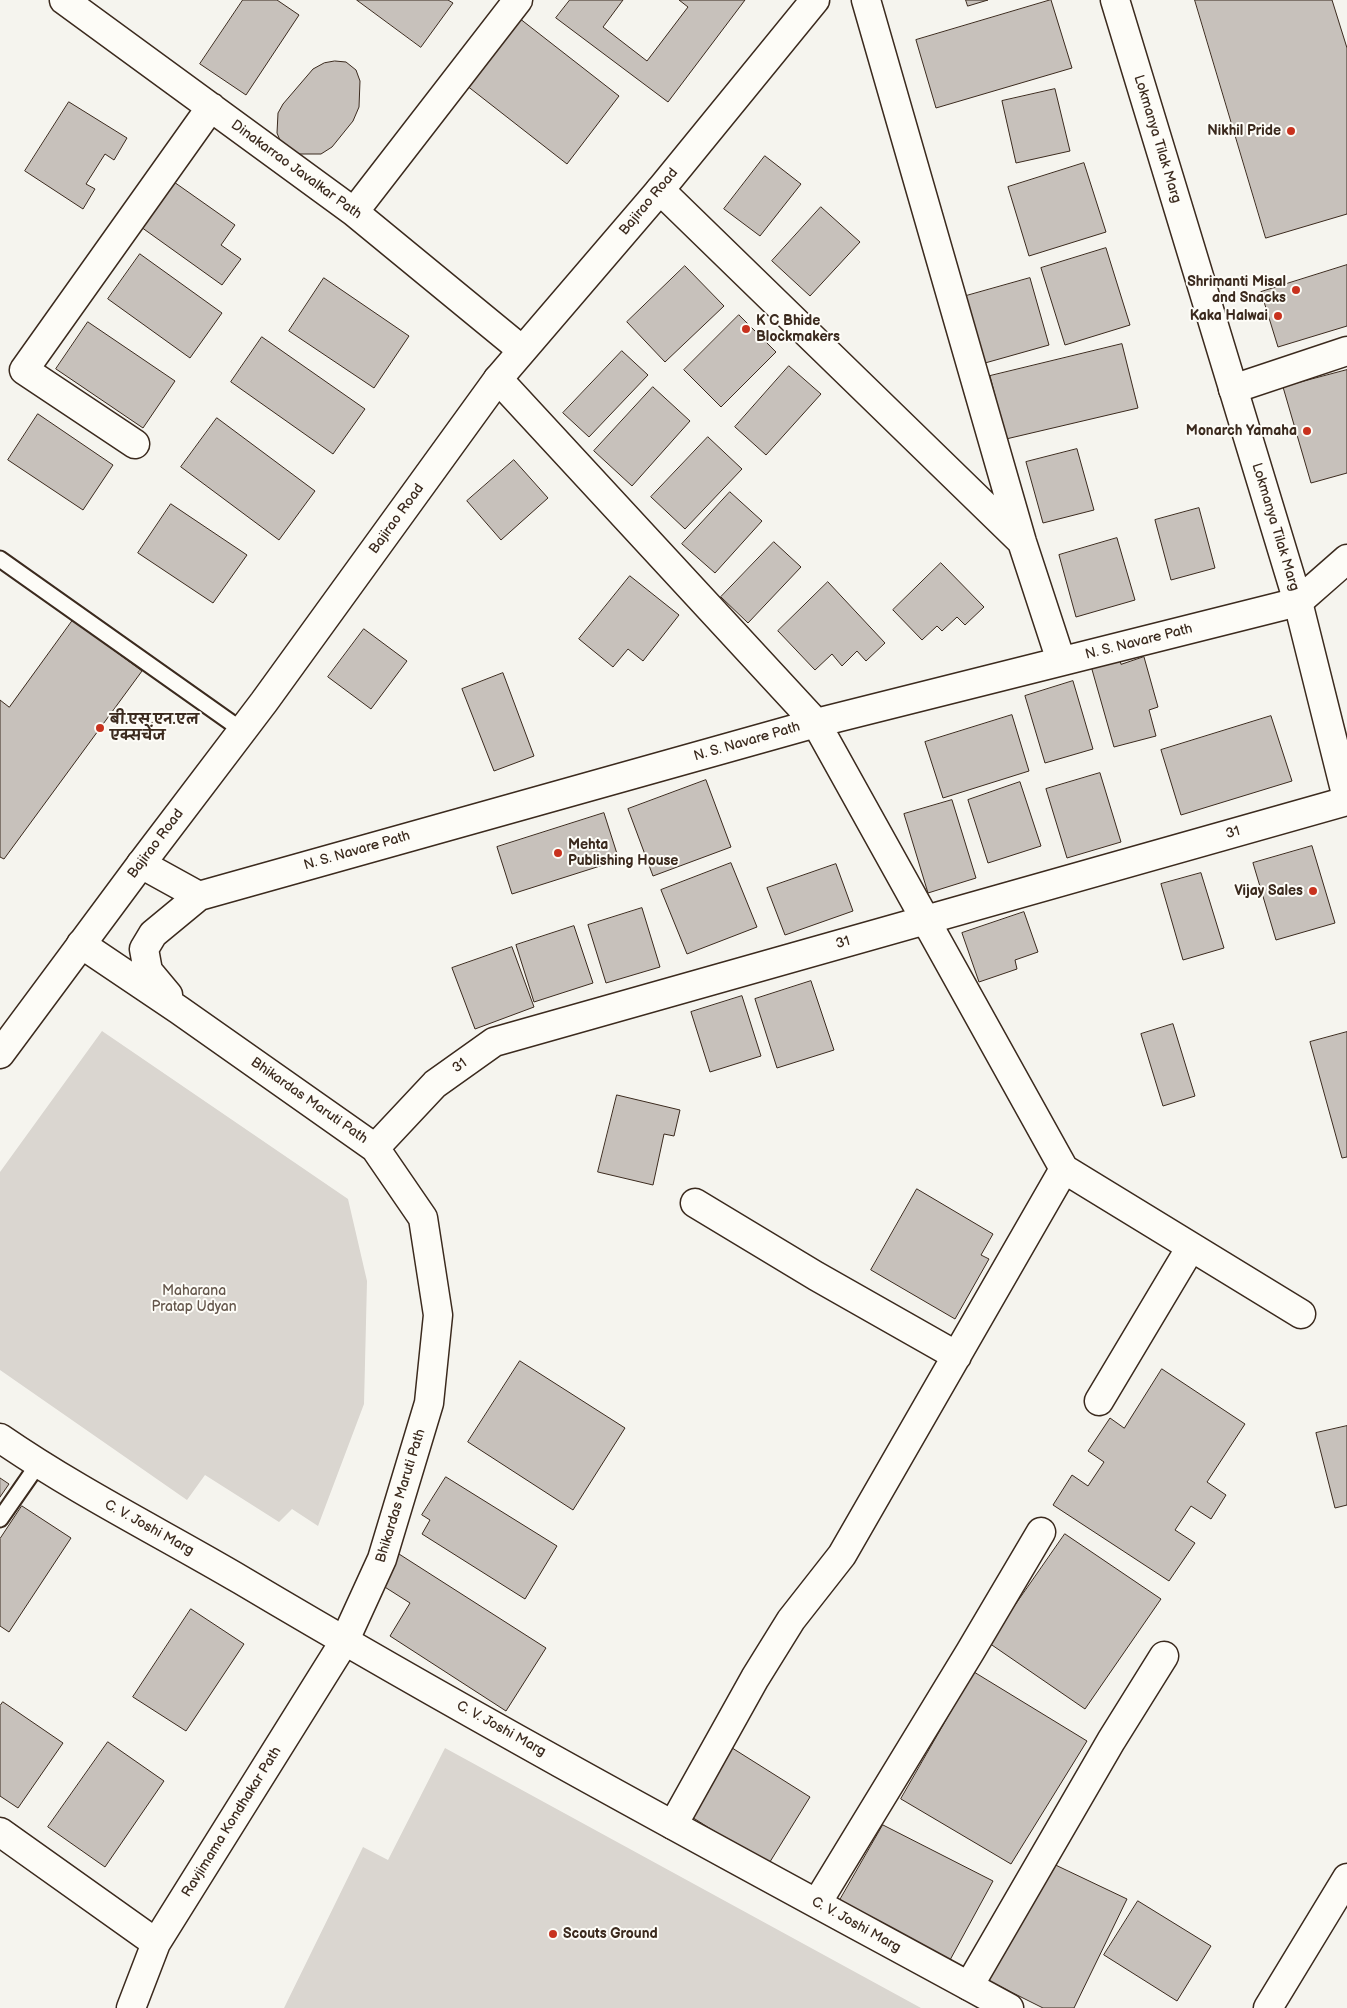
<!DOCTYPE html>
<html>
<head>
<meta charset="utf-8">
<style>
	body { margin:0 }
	canvas { display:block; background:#f5f4ee }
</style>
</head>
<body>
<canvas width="1347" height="2008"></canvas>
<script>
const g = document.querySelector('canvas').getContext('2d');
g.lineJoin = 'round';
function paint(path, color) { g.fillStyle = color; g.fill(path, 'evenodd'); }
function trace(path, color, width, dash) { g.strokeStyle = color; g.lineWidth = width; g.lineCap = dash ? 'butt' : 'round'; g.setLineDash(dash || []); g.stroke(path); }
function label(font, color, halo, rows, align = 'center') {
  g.font = font + ' "Balsamiq Sans","Playpen Sans Deva",sans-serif'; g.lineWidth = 4; g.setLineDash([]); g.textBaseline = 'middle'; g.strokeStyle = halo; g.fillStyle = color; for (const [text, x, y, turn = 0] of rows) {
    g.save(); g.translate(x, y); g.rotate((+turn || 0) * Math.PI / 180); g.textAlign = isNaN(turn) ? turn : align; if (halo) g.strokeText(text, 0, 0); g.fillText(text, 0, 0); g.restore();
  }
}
const green = new Path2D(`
	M102 1031 348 1199 367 1281 364 1404 318 1526 292 1509 279 1522 205 1475 187 1500 0 1370V1172Z
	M445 1748 921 2008H284L363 1847 388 1860Z`);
const building = new Path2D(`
	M243 0H277L299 15 246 95 200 64Z
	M357 0H448L453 3 421 47Z
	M570 0H623L603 27 647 61 688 7 679 0H745L668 102 556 18Z
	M966 0H988L968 6Z
	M1051 0 1072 68 936 108 916 40Z
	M1195 0H1332L1347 48V214L1266 238Z
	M510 11 619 96 567 164 457 78Z
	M335 61 346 62 356 70 360 81 359 107 353 121 332 147 321 154H300L290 151 282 145 277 133 278 113 283 104 313 69 324 63Z
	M1055 89 1070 151 1016 163 1002 101Z
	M69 102 127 138 114 160 105 154 86 184 95 189 83 209 25 171Z
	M765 156 801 184 760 236 724 209Z
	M1084 163 1106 232 1029 256 1008 187Z
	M174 182 235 225 221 245 241 259 222 285 141 227Z
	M821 207 860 242 810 296 772 261Z
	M1106 248 1130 325 1065 345 1041 268Z
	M140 254 222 313 190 358 108 299Z
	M1347 265V326L1278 347 1261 292Z
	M685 266 724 306 665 362 627 322Z
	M324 278 409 336 374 388 289 331Z
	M1030 278 1049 345 985 363 966 296Z
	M739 315 776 352 721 407 684 370Z
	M88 322 175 381 143 428 56 369Z
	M262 337 365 409 333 454 231 382Z
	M1122 344 1138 408 1006 439 990 376Z
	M622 351 648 375 589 437 563 413Z
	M789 366 821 394 766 455 735 427Z
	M1347 370V473L1311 483 1283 387Z
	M653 387 690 421 632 486 594 451Z
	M38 414 113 465 83 510 8 460Z
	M217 418 315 491 279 540 181 467Z
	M708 437 742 469 685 529 651 497Z
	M1077 449 1094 510 1043 523 1026 462Z
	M514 460 548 498 501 540 467 501Z
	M730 492 762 521 715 573 682 544Z
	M171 504 247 555 213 603 138 553Z
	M1199 508 1215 568 1171 580 1155 520Z
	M1117 538 1135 600 1076 617 1059 555Z
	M774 542 801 567 748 623 721 597Z
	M941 563 984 607 965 625 957 617 942 631 937 626 922 640 893 610Z
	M630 576 679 615 643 661 628 649 613 667 579 639Z
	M828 582 885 643 866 661 857 651 842 666 832 654 815 670 778 631Z
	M73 620 142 671 4 859 0 857V700L9 707Z
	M364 629 407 661 371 709 328 677Z
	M1144 657 1158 707 1149 710 1156 736 1114 747 1091 666 1119 658 1121 664Z
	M503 673 534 756 494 771 462 689Z
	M1073 681 1093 749 1045 763 1025 696Z
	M1012 715 1029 771 943 798 925 742Z
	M1271 716 1292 781 1181 815 1161 750Z
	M1100 773 1121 842 1067 858 1046 789Z
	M706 780 731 847 653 876 628 809Z
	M1020 782 1041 846 988 863 968 800Z
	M952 800 976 878 928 893 904 814Z
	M604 813 619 860 512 894 497 847Z
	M1312 846 1335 923 1276 940 1253 863Z
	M731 863 757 927 687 954 661 890Z
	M836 864 853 911 785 935 767 888Z
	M1201 873 1224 948 1183 960 1161 884Z
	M642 908 660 967 606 983 588 925Z
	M1024 912 1038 952 1015 960 1017 969 979 982 962 933Z
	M574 926 593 983 534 1002 516 945Z
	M512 947 534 1007 475 1029 452 968Z
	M811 981 834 1050 777 1068 755 999Z
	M742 996 761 1056 710 1072 691 1012Z
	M1173 1024 1195 1096 1163 1106 1141 1034Z
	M1347 1032V1157L1342 1158 1310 1042Z
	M617 1095 680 1110 674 1136 664 1134 653 1185 598 1172Z
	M917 1189 993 1234 981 1255 989 1259 955 1319 871 1270Z
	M520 1361 625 1428 573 1510 468 1442Z
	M1162 1369 1245 1424 1207 1482 1226 1495 1211 1519 1191 1506 1175 1530 1195 1543 1169 1581 1053 1505 1072 1475 1088 1486 1104 1462 1088 1451 1110 1418 1124 1428Z
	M1347 1426V1505L1335 1508 1316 1433Z
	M446 1477 557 1546 525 1599 422 1534 430 1520 422 1515Z
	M0 1478 9 1484 0 1497Z
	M22 1506 71 1538 9 1632 0 1626V1539Z
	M1065 1534 1161 1599 1085 1709 989 1643Z
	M399 1554 546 1648 506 1711 390 1636 410 1603 380 1584Z
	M191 1609 244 1644 186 1731 133 1697Z
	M974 1672 1087 1741 1011 1864 901 1799Z
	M3 1702 63 1743 18 1808 0 1796V1706Z
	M108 1742 164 1781 105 1867 48 1827Z
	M729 1746 810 1797 768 1865 687 1814Z
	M883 1825 993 1881 950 1960 840 1900Z
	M1045 1860 1127 1899 1074 2008H1043L987 1980Z
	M1138 1901 1211 1946 1177 2001 1104 1955Z`);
const service = new Path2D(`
	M0 559 243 731
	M0 1519 39 1463`);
const minor = new Path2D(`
	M64 0 354 212 522 350
	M866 0 1022 542 1061 661
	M660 190 1021 541
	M354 212 518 0
	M498 379 816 723 1064 1169 1301 1314
	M1233 389 1347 351
	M135 444 24 370 211 107
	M141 864 199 896 816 723 1298 602 1347 559
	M81 944 179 1010 375 1148 423 1218 438 1315 429 1403 382 1559 344 1642 156 1943 131 2008
	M168 995 148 971 144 949 153 934 199 896
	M375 1148 435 1084 494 1042 1347 801
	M695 1203 816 1276 957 1356
	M1099 1401 1191 1247
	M673 1825 755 1678 791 1620 842 1555 1064 1169
	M0 1832 156 1943
	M817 1903 970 1652 1041 1532
	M969 1986 1111 1741 1164 1656`);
const tertiary = new Path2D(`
	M0 1438C77 1491 161 1533 241 1580 493 1730 752 1868 1009 2008
	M1268 2008 1347 1878`);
const secondary = new Path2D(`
	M1115 0 1298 602 1347 798`);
const trunk = new Path2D(`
	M0 1054 141 864 264 702 498 379 660 190 815 0`);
const markers = [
	[1291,131,5,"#c8321e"],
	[1296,290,5,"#c8321e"],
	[1278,316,5,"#c8321e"],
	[746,329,5,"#c8321e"],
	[1307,431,5,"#c8321e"],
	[100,728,5,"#c8321e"],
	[558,853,5,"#c8321e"],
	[1313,891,5,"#c8321e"],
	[553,1934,5,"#c8321e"]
];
const poiNames = [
	["Nikhil Pride",1281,131],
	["Shrimanti Misal",1286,282],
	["and Snacks",1286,298],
	["Kaka Halwai",1268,316],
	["K C Bhide",756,321,"left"],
	["Blockmakers",756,337,"left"],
	["Monarch Yamaha",1297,431],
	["बी.एस.एन.एल",110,720,"left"],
	["एक्सचेंज",110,736,"left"],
	["Mehta",568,845,"left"],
	["Publishing House",568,861,"left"],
	["Vijay Sales",1303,891],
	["Scouts Ground",563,1934,"left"]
];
const streetNames = [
	["Lokmanya Tilak Marg",1157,139,73],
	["Dinakarrao Javalkar Path",296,170,36],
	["Bajirao Road",649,202,-50],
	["Bajirao Road",397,519,-54],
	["Lokmanya Tilak Marg",1275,527,73],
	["N. S. Navare Path",1139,642,-14],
	["N. S. Navare Path",747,742,-16],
	["31",1233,833,-16],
	["Bajirao Road",156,844,-53],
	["N. S. Navare Path",357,851,-16],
	["31",843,943,-16],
	["31",460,1066,-35],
	["Bhikardas Maruti Path",309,1101,35],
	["Bhikardas Maruti Path",401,1496,-73],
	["C. V. Joshi Marg",149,1528,29],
	["C. V. Joshi Marg",501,1729,29],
	["Ravjimama Kondhakar Path",232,1822,-58],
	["C. V. Joshi Marg",856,1925,29]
];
const parkNames = [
	["Maharana",194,1291],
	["Pratap Udyan",194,1307]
];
paint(green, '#dad6d0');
paint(building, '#c7c1bb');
trace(building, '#3b2a1e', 1);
trace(service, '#3b2a1e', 19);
trace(minor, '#3b2a1e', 31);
trace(tertiary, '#3b2a1e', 31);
trace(secondary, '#3b2a1e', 31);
trace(trunk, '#3b2a1e', 31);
trace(service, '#fdfcf7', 15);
trace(minor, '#fdfcf7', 28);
trace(tertiary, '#fdfcf7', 28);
trace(secondary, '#fdfcf7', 28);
trace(trunk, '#fdfcf7', 28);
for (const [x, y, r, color] of markers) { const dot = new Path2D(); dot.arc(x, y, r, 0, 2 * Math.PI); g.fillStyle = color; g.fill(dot); trace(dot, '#fdfcf7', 2); }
label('bold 14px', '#3b2a1e', '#fdfcf7', poiNames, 'right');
label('14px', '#3b2a1e', '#fdfcf7', streetNames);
label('14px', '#63554a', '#fdfcf7', parkNames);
</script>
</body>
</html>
